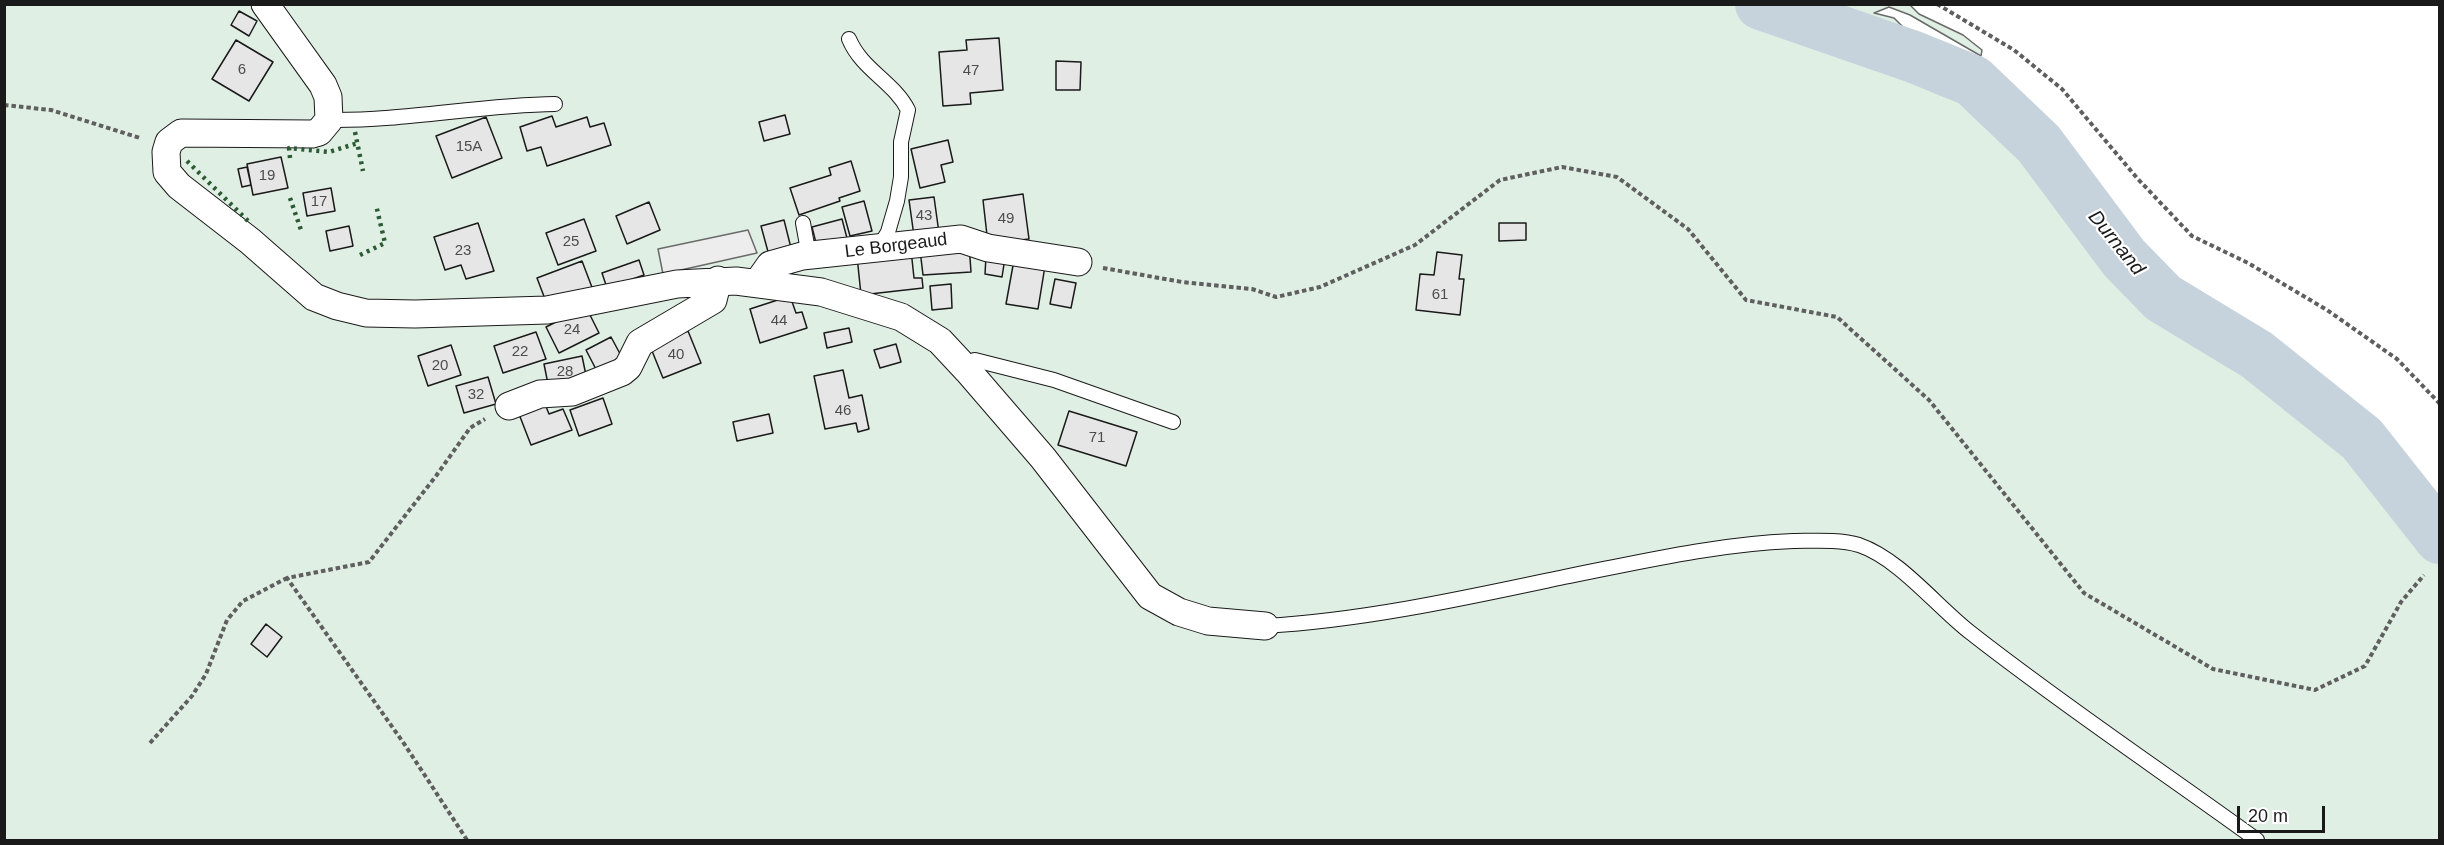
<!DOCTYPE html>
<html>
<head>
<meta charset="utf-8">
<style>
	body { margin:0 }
	#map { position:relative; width:2444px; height:845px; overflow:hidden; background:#fff; font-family:Arial,sans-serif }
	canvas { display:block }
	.frame { position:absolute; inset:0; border:6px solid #1a1a1a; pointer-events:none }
	.scale { position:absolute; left:2237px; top:806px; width:88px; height:27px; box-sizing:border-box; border:3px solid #1a1a1a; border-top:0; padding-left:8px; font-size:18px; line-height:21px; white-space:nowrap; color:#1a1a1a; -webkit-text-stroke:4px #fff; paint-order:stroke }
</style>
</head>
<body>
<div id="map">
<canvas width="2444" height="845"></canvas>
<div class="frame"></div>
<div class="scale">20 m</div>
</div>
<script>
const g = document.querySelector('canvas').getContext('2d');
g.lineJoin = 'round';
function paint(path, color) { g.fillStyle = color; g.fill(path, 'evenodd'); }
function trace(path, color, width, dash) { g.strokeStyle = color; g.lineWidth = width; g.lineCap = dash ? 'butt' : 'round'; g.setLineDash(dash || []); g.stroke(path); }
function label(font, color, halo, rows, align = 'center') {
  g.font = font + ' Arial,sans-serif'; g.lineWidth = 4.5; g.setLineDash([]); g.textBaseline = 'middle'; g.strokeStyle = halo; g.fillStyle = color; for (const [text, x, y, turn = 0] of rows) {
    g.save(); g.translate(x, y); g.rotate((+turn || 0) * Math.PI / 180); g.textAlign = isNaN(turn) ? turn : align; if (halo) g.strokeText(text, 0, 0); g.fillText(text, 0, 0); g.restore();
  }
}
const green = new Path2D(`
	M5 5H1910L1919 14 1963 35 1982 50 1981 56 1910 15 1889 7 1874 13 1894 18 2164 287 2376 432 2439 545V840H5Z`);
const parking = new Path2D(`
	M748 230 757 253 663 274 658 249Z`);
const river = new Path2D(`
	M1761 4 1914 57 1973 81 2039 144 2124 258 2163 298 2257 355 2362 439 2440 538`);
const building = new Path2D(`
	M239 11 257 21 249 36 231 25Z
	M999 38 1003 90 970 93 971 104 943 106 939 52 967 50 966 40Z
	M236 40 273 62 249 101 212 79Z
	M1056 61 1081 62 1080 90H1056Z
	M785 115 790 134 764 141 759 122Z
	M552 116 556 127 587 117 590 127 604 123 611 145 547 166 541 147 527 151 520 127Z
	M486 117 502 158 452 178 436 136Z
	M948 140 953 162 941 165 945 182 920 188 911 149Z
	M281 157 288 188 253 195 247 164Z
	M851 161 860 191 839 198 840 201 799 215 790 188 831 175 829 168Z
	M247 167 251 185 242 187 238 169Z
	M331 188 335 211 307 216 303 193Z
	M1023 194 1029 239 988 244 983 200Z
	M934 197 939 233 914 236 909 200Z
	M864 201 872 231 850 236 842 207Z
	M649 202 660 230 627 244 616 216Z
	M584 219 596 251 558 265 546 233Z
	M842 219 848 242 818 251 812 227Z
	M784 220 792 252 770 259 761 226Z
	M478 223 494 271 466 279 461 265 445 270 434 237Z
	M1499 223H1526V240L1499 241Z
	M349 226 353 246 330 251 326 231Z
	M969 244 971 272 923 275 920 250Z
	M911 250 914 278H922L923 288 861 295 857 256Z
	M1437 252 1462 255 1459 279H1464L1460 315 1416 310 1420 274 1434 275Z
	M986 256 1005 258 1002 277 985 274Z
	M639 260 644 275 607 288 602 273Z
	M1014 260 1045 266 1038 309 1006 304Z
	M582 261 593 290 548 307 537 278Z
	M1055 279 1076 283 1071 308 1050 304Z
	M951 284 952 308 932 310 930 286Z
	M790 296 796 313 802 312 807 328 760 343 750 309Z
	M586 307 599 333 559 353 546 327Z
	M849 328 852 342 827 348 824 333Z
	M688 331 701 363 663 378 650 346Z
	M536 332 546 359 503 373 494 346Z
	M611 337 625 363 600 377 586 350Z
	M896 344 901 362 880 368 874 350Z
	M451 345 461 375 428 386 418 356Z
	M582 356 587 380 549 389 544 364Z
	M843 370 849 398 862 395 869 429 858 432 856 423 825 429 814 376Z
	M488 377 496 404 464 413 456 386Z
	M603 398 612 424 579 436 570 410Z
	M543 399 549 414 563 409 572 430 531 445 517 409Z
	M1069 411 1137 432 1126 466 1058 445Z
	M769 414 773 433 737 441 733 422Z
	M266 624 282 637 267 657 251 644Z`);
const path = new Path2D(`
	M1937 4 2014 50 2062 89 2137 178 2192 236 2248 263 2327 310 2397 359 2440 404
	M4 105 51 110 140 138
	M1103 268 1182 282 1252 289 1276 297 1320 287 1415 245 1500 180 1562 167 1617 177 1688 229 1746 300 1837 317 1929 400 2084 593 2213 669 2315 690 2365 666 2401 602 2424 575
	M150 743 192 696 206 674 227 620 243 601 287 578
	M467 840 405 745 287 578 369 562 436 476 470 428 485 419`);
const lane = new Path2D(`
	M849 39C862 70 894 82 908 110L901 142V177L897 201 888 232 879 247
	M329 120C405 121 479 105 555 104
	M803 223 809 256
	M962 364 975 360 1054 380 1173 422
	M1265 626C1366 620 1465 598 1564 577 1640 562 1716 544 1793 541 1813 541 1839 539 1859 545 1900 559 1937 607 1971 633 2064 706 2162 771 2257 840`);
const street = new Path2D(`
	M265 4 323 85 328 97 329 120 319 132 312 134 181 133 169 142 166 152 167 172 179 186 250 241 314 297 337 306 366 313 415 314 547 310 677 284 736 281 821 292 901 317 940 341 968 371 1043 458 1150 596 1179 612 1208 621 1265 626
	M758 282 770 265 802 256 961 239 988 248 1078 262
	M509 406 540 394 572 392 622 372 628 367 640 343 713 300 718 280`);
const hedge = new Path2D(`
	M355 132 363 171
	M290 158 289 148 329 152 358 143
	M187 161 249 222
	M290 198 301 230
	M360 255 385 243 376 205`);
const numberNames = [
	["6",242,70],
	["47",971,71],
	["15A",469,147],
	["19",267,176],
	["17",319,202],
	["43",924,216],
	["49",1006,219],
	["25",571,242],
	["23",463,251],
	["61",1440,295],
	["44",779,321],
	["24",572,330],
	["22",520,352],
	["40",676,355],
	["20",440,366],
	["28",565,372],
	["32",476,395],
	["46",843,411],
	["71",1097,438]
];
const streetNames = [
	["Le Borgeaud",896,246,-7]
];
const waterNames = [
	["Durnand",2116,243,51]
];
paint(green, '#e0efe3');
trace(green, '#6a6a6a', 1.5);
paint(parking, '#ededed');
trace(parking, '#6a6a6a', 1.5);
trace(river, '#c6d2dc', 52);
paint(building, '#e6e6e6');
trace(building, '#1a1a1a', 1.5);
trace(lane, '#1a1a1a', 16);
trace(street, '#1a1a1a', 29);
trace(path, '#5f5f5f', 4, [4.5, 3]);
trace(lane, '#fff', 14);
trace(street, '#fff', 27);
trace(hedge, '#2b5a34', 4.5, [3, 4.5]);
label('15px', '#4d4d4d', null, numberNames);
label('18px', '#1a1a1a', '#fff', streetNames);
label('italic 20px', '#1a1a1a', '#fff', waterNames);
</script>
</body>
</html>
